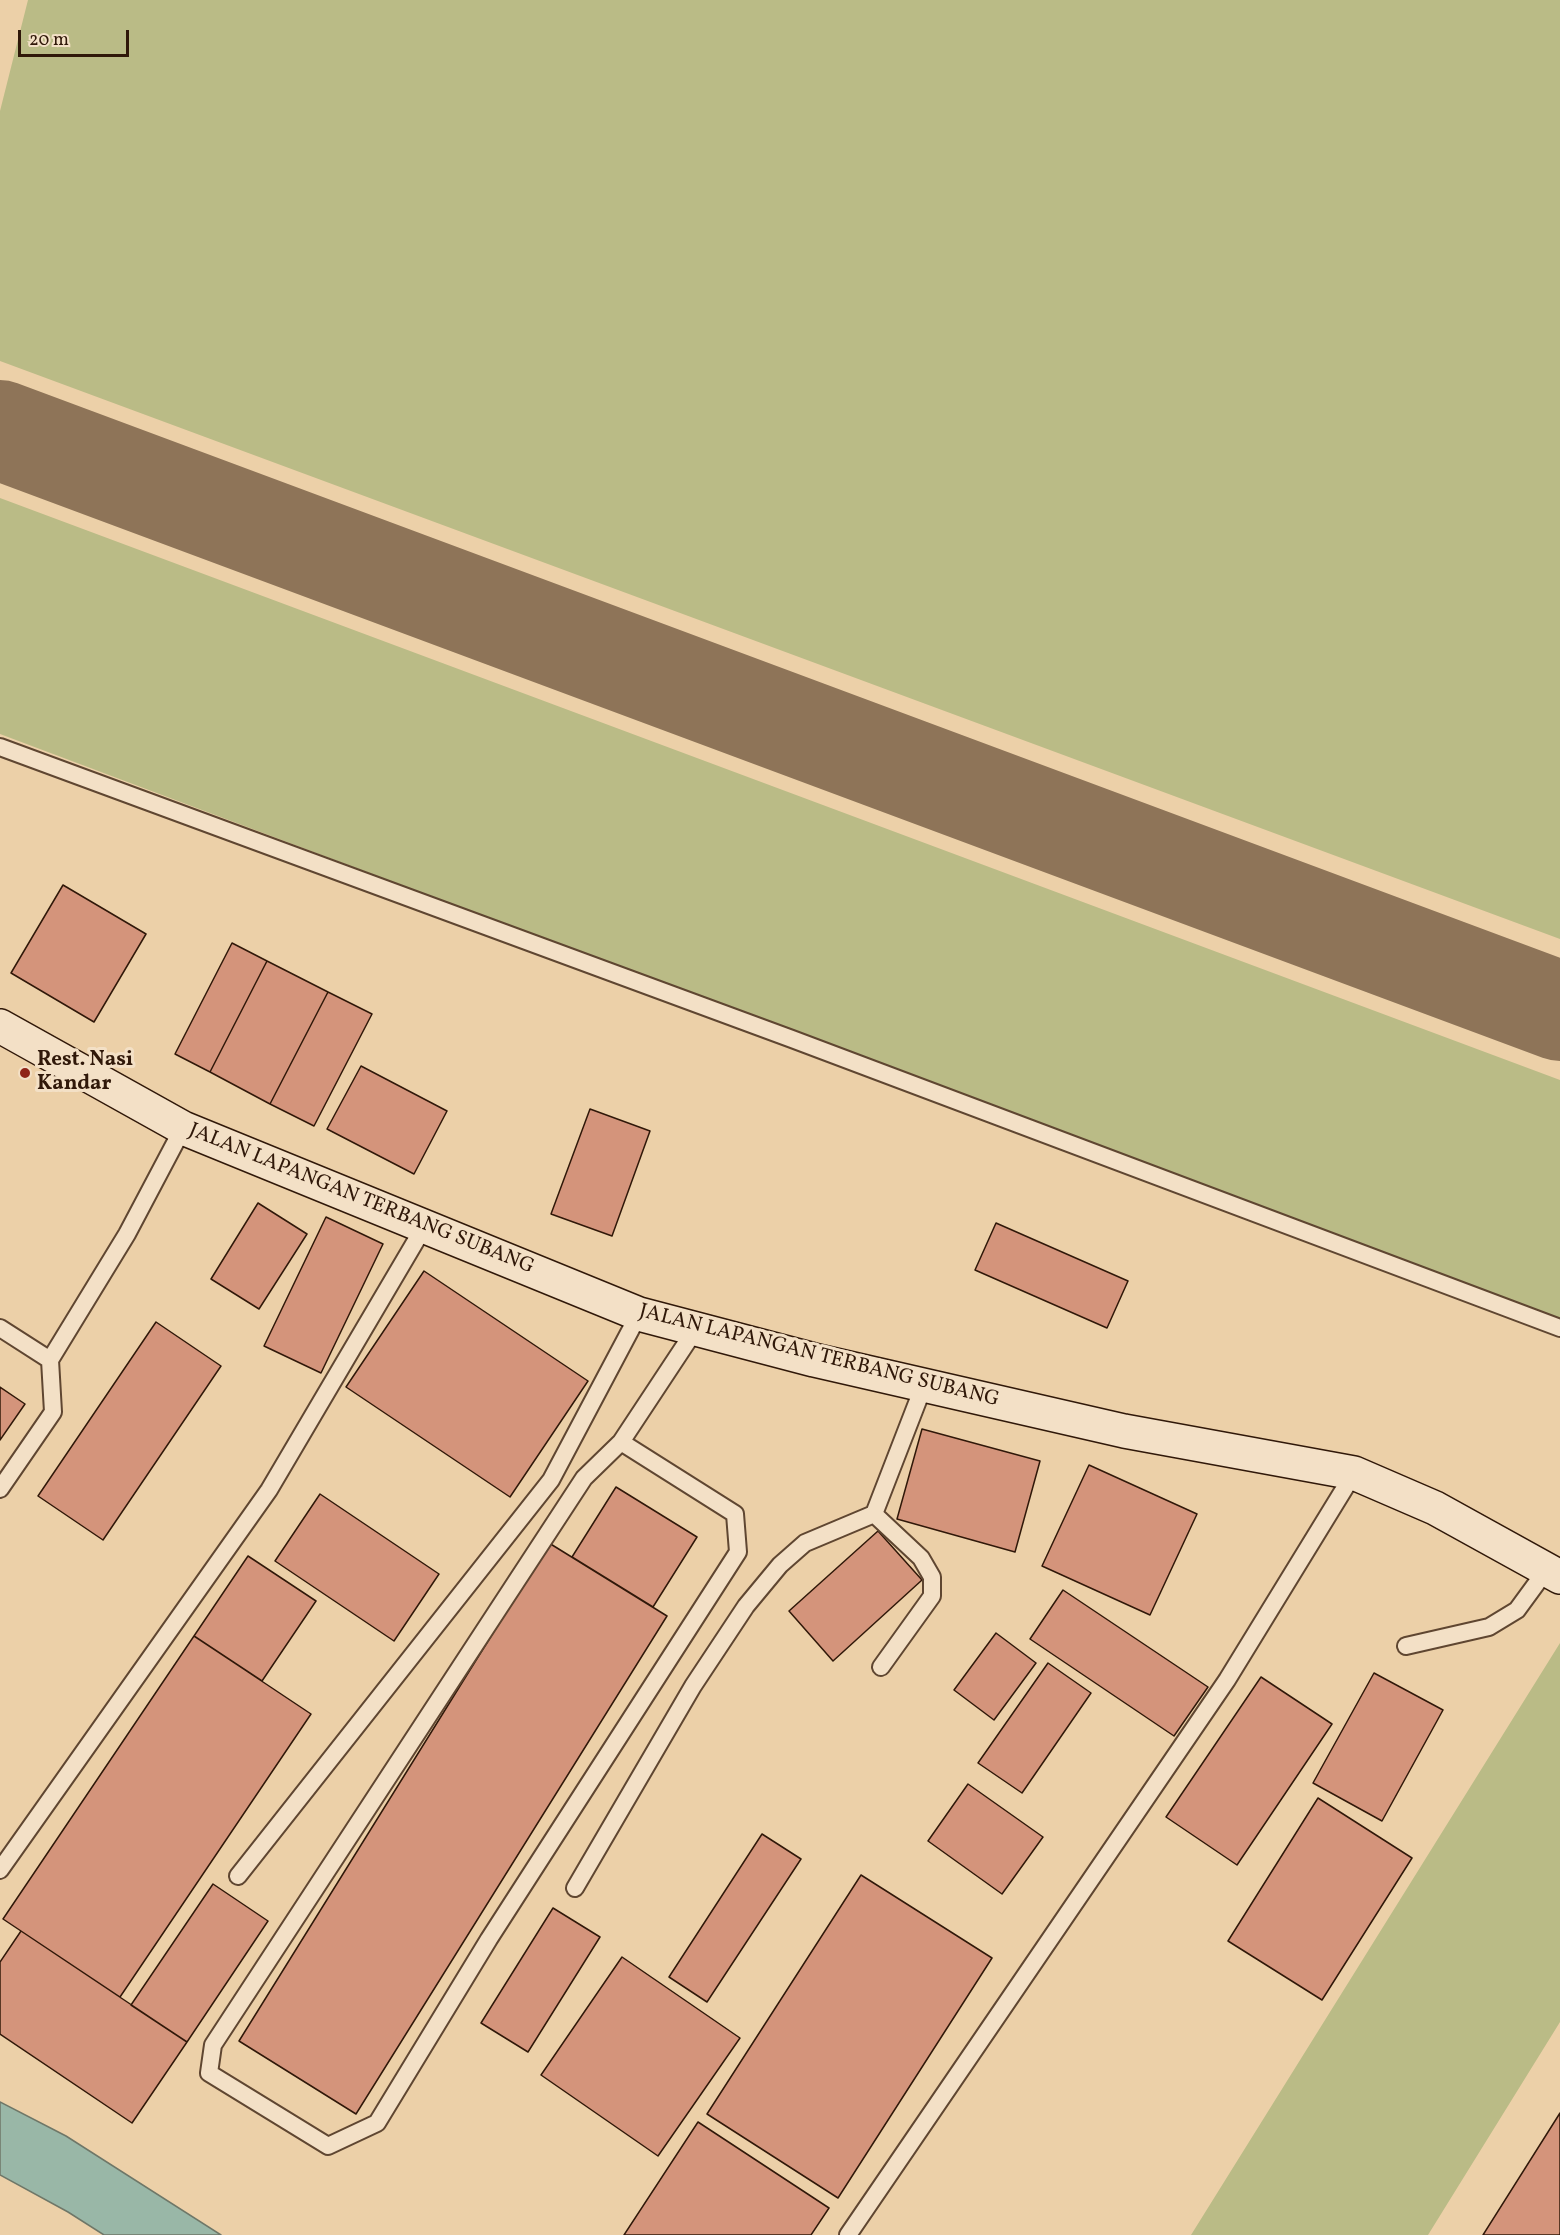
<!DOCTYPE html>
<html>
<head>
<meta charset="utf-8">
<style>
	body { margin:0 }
	#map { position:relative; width:1560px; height:2235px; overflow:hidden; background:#ecd0a8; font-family:Vollkorn,serif }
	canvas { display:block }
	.scale { position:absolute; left:18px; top:30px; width:111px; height:27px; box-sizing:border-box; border:3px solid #301809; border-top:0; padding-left:8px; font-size:18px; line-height:21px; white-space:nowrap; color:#301809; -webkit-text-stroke:4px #f3e0c6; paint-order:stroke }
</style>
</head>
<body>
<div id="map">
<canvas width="1560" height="2235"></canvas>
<div class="scale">20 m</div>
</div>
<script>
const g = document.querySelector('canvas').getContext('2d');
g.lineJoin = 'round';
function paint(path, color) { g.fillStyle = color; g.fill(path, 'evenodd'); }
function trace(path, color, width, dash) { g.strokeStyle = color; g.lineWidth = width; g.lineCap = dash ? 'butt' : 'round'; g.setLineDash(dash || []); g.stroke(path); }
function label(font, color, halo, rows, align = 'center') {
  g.font = font + ' Vollkorn,serif'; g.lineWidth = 6; g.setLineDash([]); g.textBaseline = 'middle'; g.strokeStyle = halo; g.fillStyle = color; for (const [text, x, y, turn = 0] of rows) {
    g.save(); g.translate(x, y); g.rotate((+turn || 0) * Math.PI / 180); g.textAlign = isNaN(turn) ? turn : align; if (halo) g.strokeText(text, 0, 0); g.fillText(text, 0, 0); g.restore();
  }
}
const green = new Path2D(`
	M28 0H1560V939L0 361V111Z
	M0 498 1560 1080V1321L0 734Z
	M1560 1643V2022L1428 2235H1191Z`);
const water = new Path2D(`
	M0 2102 66 2136 221 2235H104L68 2212 0 2175Z`);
const taxiway = new Path2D(`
	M0 430 1560 1011`);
const building = new Path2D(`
	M63 885 146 934 94 1022 11 973Z
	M232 943 267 961 210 1072 175 1054Z
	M267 961 328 992 270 1104 210 1072Z
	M328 992 372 1014 314 1126 270 1104Z
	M361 1066 447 1111 414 1174 327 1129Z
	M590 1109 650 1131 612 1236 551 1214Z
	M258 1203 307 1234 259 1309 211 1279Z
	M326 1217 383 1244 321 1373 264 1346Z
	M996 1223 1128 1281 1107 1328 975 1270Z
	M424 1271 588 1381 510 1497 346 1387Z
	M156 1322 221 1366 103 1540 38 1496Z
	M0 1387 25 1404 0 1440Z
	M922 1429 1040 1461 1015 1552 897 1519Z
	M1089 1465 1197 1514 1150 1615 1042 1566Z
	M616 1487 697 1537 653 1607 572 1557Z
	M320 1494 439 1574 394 1641 275 1561Z
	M878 1531 922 1580 833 1661 789 1611Z
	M549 1543 667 1616 356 2114 239 2041Z
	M248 1556 316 1601 262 1681 194 1636Z
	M1063 1590 1208 1687 1174 1736 1030 1639Z
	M996 1633 1036 1663 994 1720 954 1690Z
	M194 1636 311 1714 120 1997 3 1919Z
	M1048 1663 1091 1693 1022 1793 978 1763Z
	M1374 1673 1443 1710 1382 1821 1313 1783Z
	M1261 1677 1332 1724 1237 1865 1166 1817Z
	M968 1784 1043 1837 1002 1894 928 1841Z
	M1318 1798 1412 1858 1322 2000 1228 1941Z
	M762 1834 801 1859 707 2002 669 1977Z
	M861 1875 992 1958 838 2198 707 2114Z
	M213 1884 268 1921 187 2042 131 2005Z
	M553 1908 600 1937 528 2052 481 2023Z
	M21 1931 187 2042 132 2123 0 2034V1962Z
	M622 1957 740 2038 658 2156 541 2075Z
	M1560 2113V2235H1483Z
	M698 2122 829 2208 811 2235H624Z`);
const lane = new Path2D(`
	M0 747 792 1039 1560 1328
	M0 1328 50 1360 53 1412 0 1489
	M50 1360 127 1234 183 1128
	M621 1442 584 1478 213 2045 209 2073 328 2146 377 2123 489 1939 738 1552 735 1514 621 1442 695 1330
	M874 1514 921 1558 932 1577V1596L881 1667
	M1406 1646 1489 1627 1517 1610 1547 1569
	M0 1870 269 1490 424 1227
	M238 1876 551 1480 639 1314
	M575 1888 693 1686 746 1606 780 1565 805 1543 874 1514 924 1385
	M848 2235 1227 1680 1354 1473`);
const secondary = new Path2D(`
	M0 1026 183 1128 639 1314 814 1360 1124 1431 1354 1473 1435 1508 1560 1577`);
const markers = [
	[25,1073,6,"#8f2418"]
];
const poiNames = [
	["Rest. Nasi",37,1061],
	["Kandar",37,1085]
];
const streetNames = [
	["JALAN LAPANGAN TERBANG SUBANG",361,1200,22],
	["JALAN LAPANGAN TERBANG SUBANG",819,1357,14]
];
paint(green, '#babb86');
paint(water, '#99b7a7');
trace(water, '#6f7768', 1.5);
trace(taxiway, '#8e7458', 100);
paint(building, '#d4947b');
trace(building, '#301809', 1.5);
trace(lane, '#5f4631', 20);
trace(secondary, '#301809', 36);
trace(lane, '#f3e0c6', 16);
trace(secondary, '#f3e0c6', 33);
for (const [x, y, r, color] of markers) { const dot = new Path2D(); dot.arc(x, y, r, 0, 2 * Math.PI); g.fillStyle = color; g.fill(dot); trace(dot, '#f3e0c6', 2); }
label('bold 21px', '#301809', '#f3e0c6', poiNames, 'left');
label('21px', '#301809', '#f3e0c6', streetNames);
</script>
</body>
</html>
